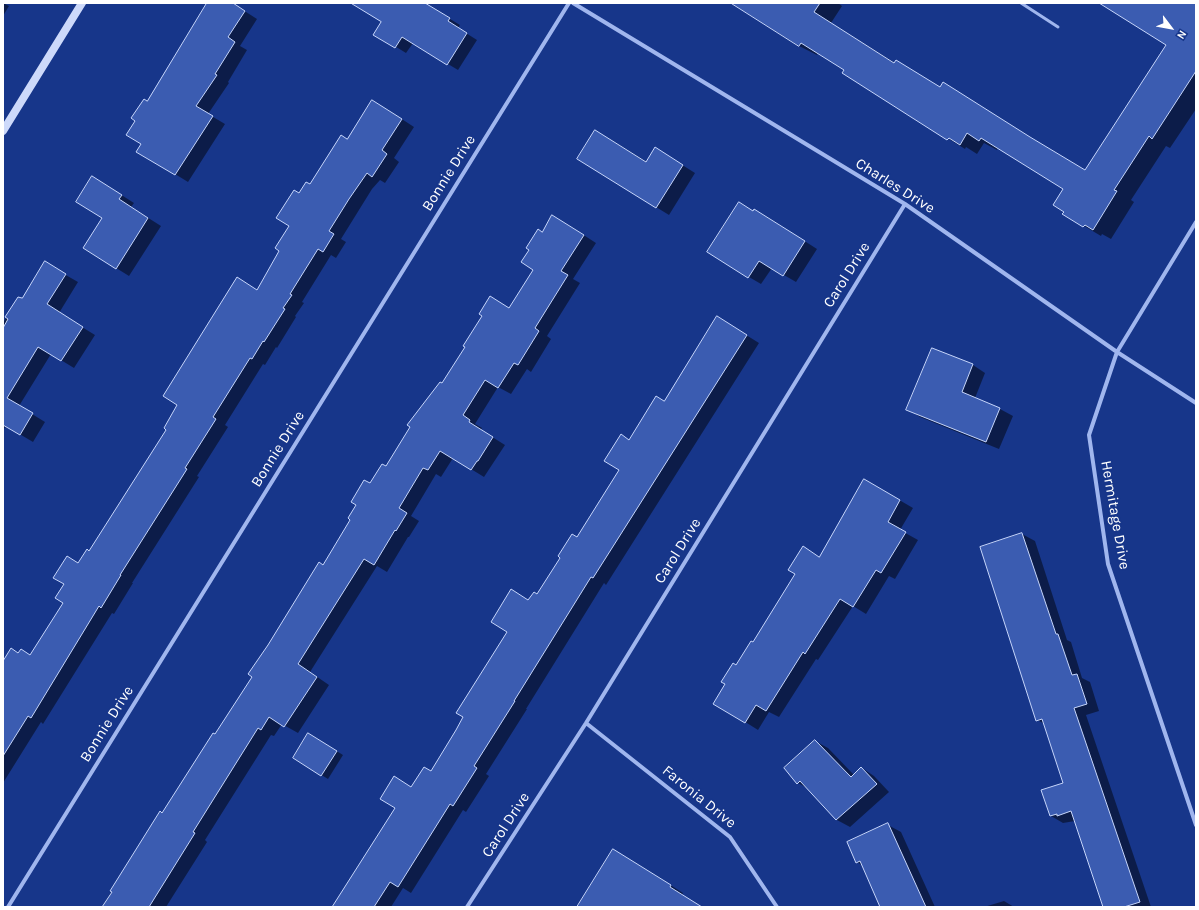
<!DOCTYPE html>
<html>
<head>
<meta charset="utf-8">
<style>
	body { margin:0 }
	#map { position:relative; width:1199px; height:910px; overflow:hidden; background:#17368a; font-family:Karla,sans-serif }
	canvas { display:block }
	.frame { position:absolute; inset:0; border:4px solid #fff; pointer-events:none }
	.north { position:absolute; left:1151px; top:8px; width:40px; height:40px; -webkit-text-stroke:3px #17368a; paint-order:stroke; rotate:122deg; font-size:11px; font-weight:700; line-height:16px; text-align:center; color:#fff }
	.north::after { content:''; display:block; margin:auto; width:14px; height:18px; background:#fff; clip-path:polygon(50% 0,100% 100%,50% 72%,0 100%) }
</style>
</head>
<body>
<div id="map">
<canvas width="1199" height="910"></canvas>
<div class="frame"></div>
<div class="north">N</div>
</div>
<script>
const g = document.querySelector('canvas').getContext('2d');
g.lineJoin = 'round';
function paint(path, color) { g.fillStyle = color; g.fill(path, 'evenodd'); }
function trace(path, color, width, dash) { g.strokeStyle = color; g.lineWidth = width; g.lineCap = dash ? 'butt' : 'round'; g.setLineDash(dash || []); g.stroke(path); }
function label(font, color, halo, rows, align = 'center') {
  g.font = font + ' Karla,sans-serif'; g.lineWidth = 3.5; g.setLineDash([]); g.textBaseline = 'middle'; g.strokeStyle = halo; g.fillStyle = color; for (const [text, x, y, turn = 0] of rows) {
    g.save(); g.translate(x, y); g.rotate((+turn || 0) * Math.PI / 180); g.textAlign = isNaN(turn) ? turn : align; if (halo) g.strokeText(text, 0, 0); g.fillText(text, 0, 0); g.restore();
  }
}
const shadow = new Path2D(`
	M3 3 9 6 3 16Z
	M208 3H232L257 19 240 46 247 50 228 82 229 83 208 114 225 124 188 182 175 174 143 144 147 102Z
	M352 3H428L427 5 460 25 458 28 477 40 458 70 413 43 406 53 375 34 382 22Z
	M737 3H838L842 6 831 23 895 63 1086 171 1167 44 1101 3H1196V109L1170 148 1166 146 1131 200 1134 202 1111 239 1102 234 1101 236 1064 214 1065 211V189L998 148 997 150 984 143 977 154 966 147 965 149 843 73 845 70 818 53 817 55 799 46 736 5Z
	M385 108 414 127 394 158 399 162 385 183 380 180 372 189 341 239 346 242 336 258 331 255 302 302 304 303 295 316 296 317 277 348 276 347 265 365 263 364 225 425 228 427 197 476 199 477 132 583H133L114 614 112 613 43 724 41 722 3 783V663L19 654 31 656 64 602 79 564 90 552 258 291 281 251 300 194 311 185 348 140Z
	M608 138 647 162 668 156 695 173 669 215 656 207Z
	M93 177 134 203 131 207 161 226 129 276 84 248 104 218Z
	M754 211 767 217 817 249 796 282 772 268 761 284 749 277Z
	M565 223 596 243 573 279 580 283 547 336 551 339 531 372 527 369 511 394 498 387 475 424 482 428 481 430 505 445 484 477 453 458 441 477 436 474 411 516 419 521 409 537H408L387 572 377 566 310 672 329 685 298 733 282 724 274 736 271 735 205 840 207 842 166 907H102L160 813 163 814 216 735 324 566 371 485 386 467 443 385 510 309 534 270 542 233Z
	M57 270 78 282 59 313 95 335 74 368 51 354 19 406 45 422 33 442 6 426 3 430V323L18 298 22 299Z
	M730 325 759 343 606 585 604 583 526 709H527L486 774 489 776 466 812 463 810 411 893 403 888 391 907H343L412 788 431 772 457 730 529 601 538 595 577 538 621 470 630 441 665 402Z
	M932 349 973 365 985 373 975 398 1000 409 1013 416 999 449 920 417 908 409Z
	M865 480 913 508 900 530 918 540 895 579 889 576 866 614 853 606 818 660 816 659 779 717 769 712 758 730 715 703 736 666 753 643 820 558Z
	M1022 534 1035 541 1067 640 1071 642 1082 678 1090 682 1099 711 1086 715 1151 907H1103L1075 821 1063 823 1051 816 1065 783 1045 724 1037 720 981 548Z
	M309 734 343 755 328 779 294 758Z
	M815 741 828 748 854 775 862 768 874 776 889 792 850 827 837 820 809 789 798 783Z
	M888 825 901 832 935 907H887L863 866 857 862Z
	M626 857 683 893 682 895 696 907H583Z
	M1004 901 1014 907H984Z`);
const building = new Path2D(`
	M207 3H233L245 11 228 37 235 42 215 74 217 75 196 106 213 116 175 175 136 152 141 144 126 135 135 121 131 118 144 99 147 101Z
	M351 3H425L450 18 448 21 467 33 447 65 402 37 395 48 373 35 381 22Z
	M731 3H820L814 12 894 63 896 60 940 87 943 82 1030 137 1085 170 1166 45 1099 3H1196V71L1152 139 1149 136 1114 190 1117 191 1093 230 1085 225 1083 227 1062 214 1064 212 1053 205 1063 189 981 138 979 141 967 133 960 145 949 138 947 140 842 73 844 70 801 43 799 46Z
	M372 100 402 119 382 150 387 154 372 177 367 173 349 199 329 231 334 234 323 252 318 249 290 294 292 295 283 308 285 309 264 342 263 341 252 359 250 358 213 417 216 419 185 468 187 469 120 575H121L101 608 99 606 31 718 28 716 3 756V661L11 648 18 653 21 649 30 655 63 603 55 598 64 584 53 578 67 556 78 563 87 549 89 551 166 430 164 428 177 405 163 396 237 277 257 290 279 251 275 248 289 226 276 218 294 190 299 193 306 182 310 184 341 135 347 139Z
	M595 130 646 162 655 147 683 165 656 208 577 159Z
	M92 176 122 195 119 199 148 218 116 269 83 248 102 218 76 202Z
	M739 202 753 211 754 209 805 241 783 276 759 261 748 278 707 252Z
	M552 215 584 235 561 271 568 275 535 328 539 331 518 365 514 363 498 388 485 380 463 415 470 420 469 422 493 437 478 461H477L471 470 440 451 428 470 423 468 399 508 407 513 396 531 395 530 374 565 364 559 298 664 317 677 284 727 269 717 261 730 258 728 193 832 195 833 149 907H102L112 892 110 891 160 811 162 813 213 733 215 734 252 677 248 674 268 645 319 562 323 565 350 520 348 518 356 505 351 502 364 480 370 483 382 464 386 466 410 427 407 425 440 382 442 383 465 347 463 346 482 316 479 314 490 296 509 308 533 270 521 262 529 250 526 248 538 229 542 232Z
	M45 261 66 274 47 304 83 327 61 361 38 347 7 398 33 413 20 435 3 425V328L8 319 5 317 18 297 22 298Z
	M717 316 747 335 593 578 591 577 514 701H515L474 766 477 768 453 806 450 804 398 887 390 882 374 907H332L395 808 380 799 394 776 411 787 424 767 431 771 456 730 463 717 456 713 507 632 491 622 511 589 528 600 534 592 537 594 560 558 558 556 572 534 577 537 619 470 604 461 621 434 629 440 656 396 664 401Z
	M932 348 973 364 962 392 1000 408 986 442 906 410Z
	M864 479 900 500 888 522 906 532 881 573 876 570 853 607 840 599 805 654 803 652 766 711 756 705 745 723 713 704 725 684 721 682 733 663 736 665 751 641 753 642 795 574 788 570 803 546 819 557Z
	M1022 533 1056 634H1058L1072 675 1077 674 1087 704 1074 708 1140 902 1124 907H1103L1071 811 1057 816V814L1050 816 1041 790 1063 783 1042 719 1036 721 980 547Z
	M308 733 337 751 321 776 293 758Z
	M815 740 851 777 861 767 877 784 836 820 800 781 797 784 784 768Z
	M888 823 926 907H880L860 861 856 863 847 842Z
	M613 849 671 885 670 887 702 907H577Z`);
const service = new Path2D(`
	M1021 3 1058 27`);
const minor = new Path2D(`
	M573 3 905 204 1117 352 1196 403
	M1196 222 1117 352 1089 435 1108 564 1196 825
	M586 723 730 837 777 907
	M8 907 569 3
	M467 907 586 723 905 204`);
const secondary = new Path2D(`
	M3 131 82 3`);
const streetNames = [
	["Bonnie Drive",449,173,-58],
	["Charles Drive",895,186,32],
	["Carol Drive",847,275,-58],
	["Bonnie Drive",278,449,-58],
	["Hermitage Drive",1115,515,80],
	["Carol Drive",678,551,-58],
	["Bonnie Drive",107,724,-58],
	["Faronia Drive",699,797,39],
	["Carol Drive",506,825,-57]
];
paint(shadow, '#0007');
paint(building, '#3b5cb1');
trace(building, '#c6d5fa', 1);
trace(service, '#a0b6ee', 3);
trace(minor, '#a0b6ee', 4);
trace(secondary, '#cdd9fa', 8);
label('15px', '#fff', '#17368a', streetNames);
</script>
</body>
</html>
